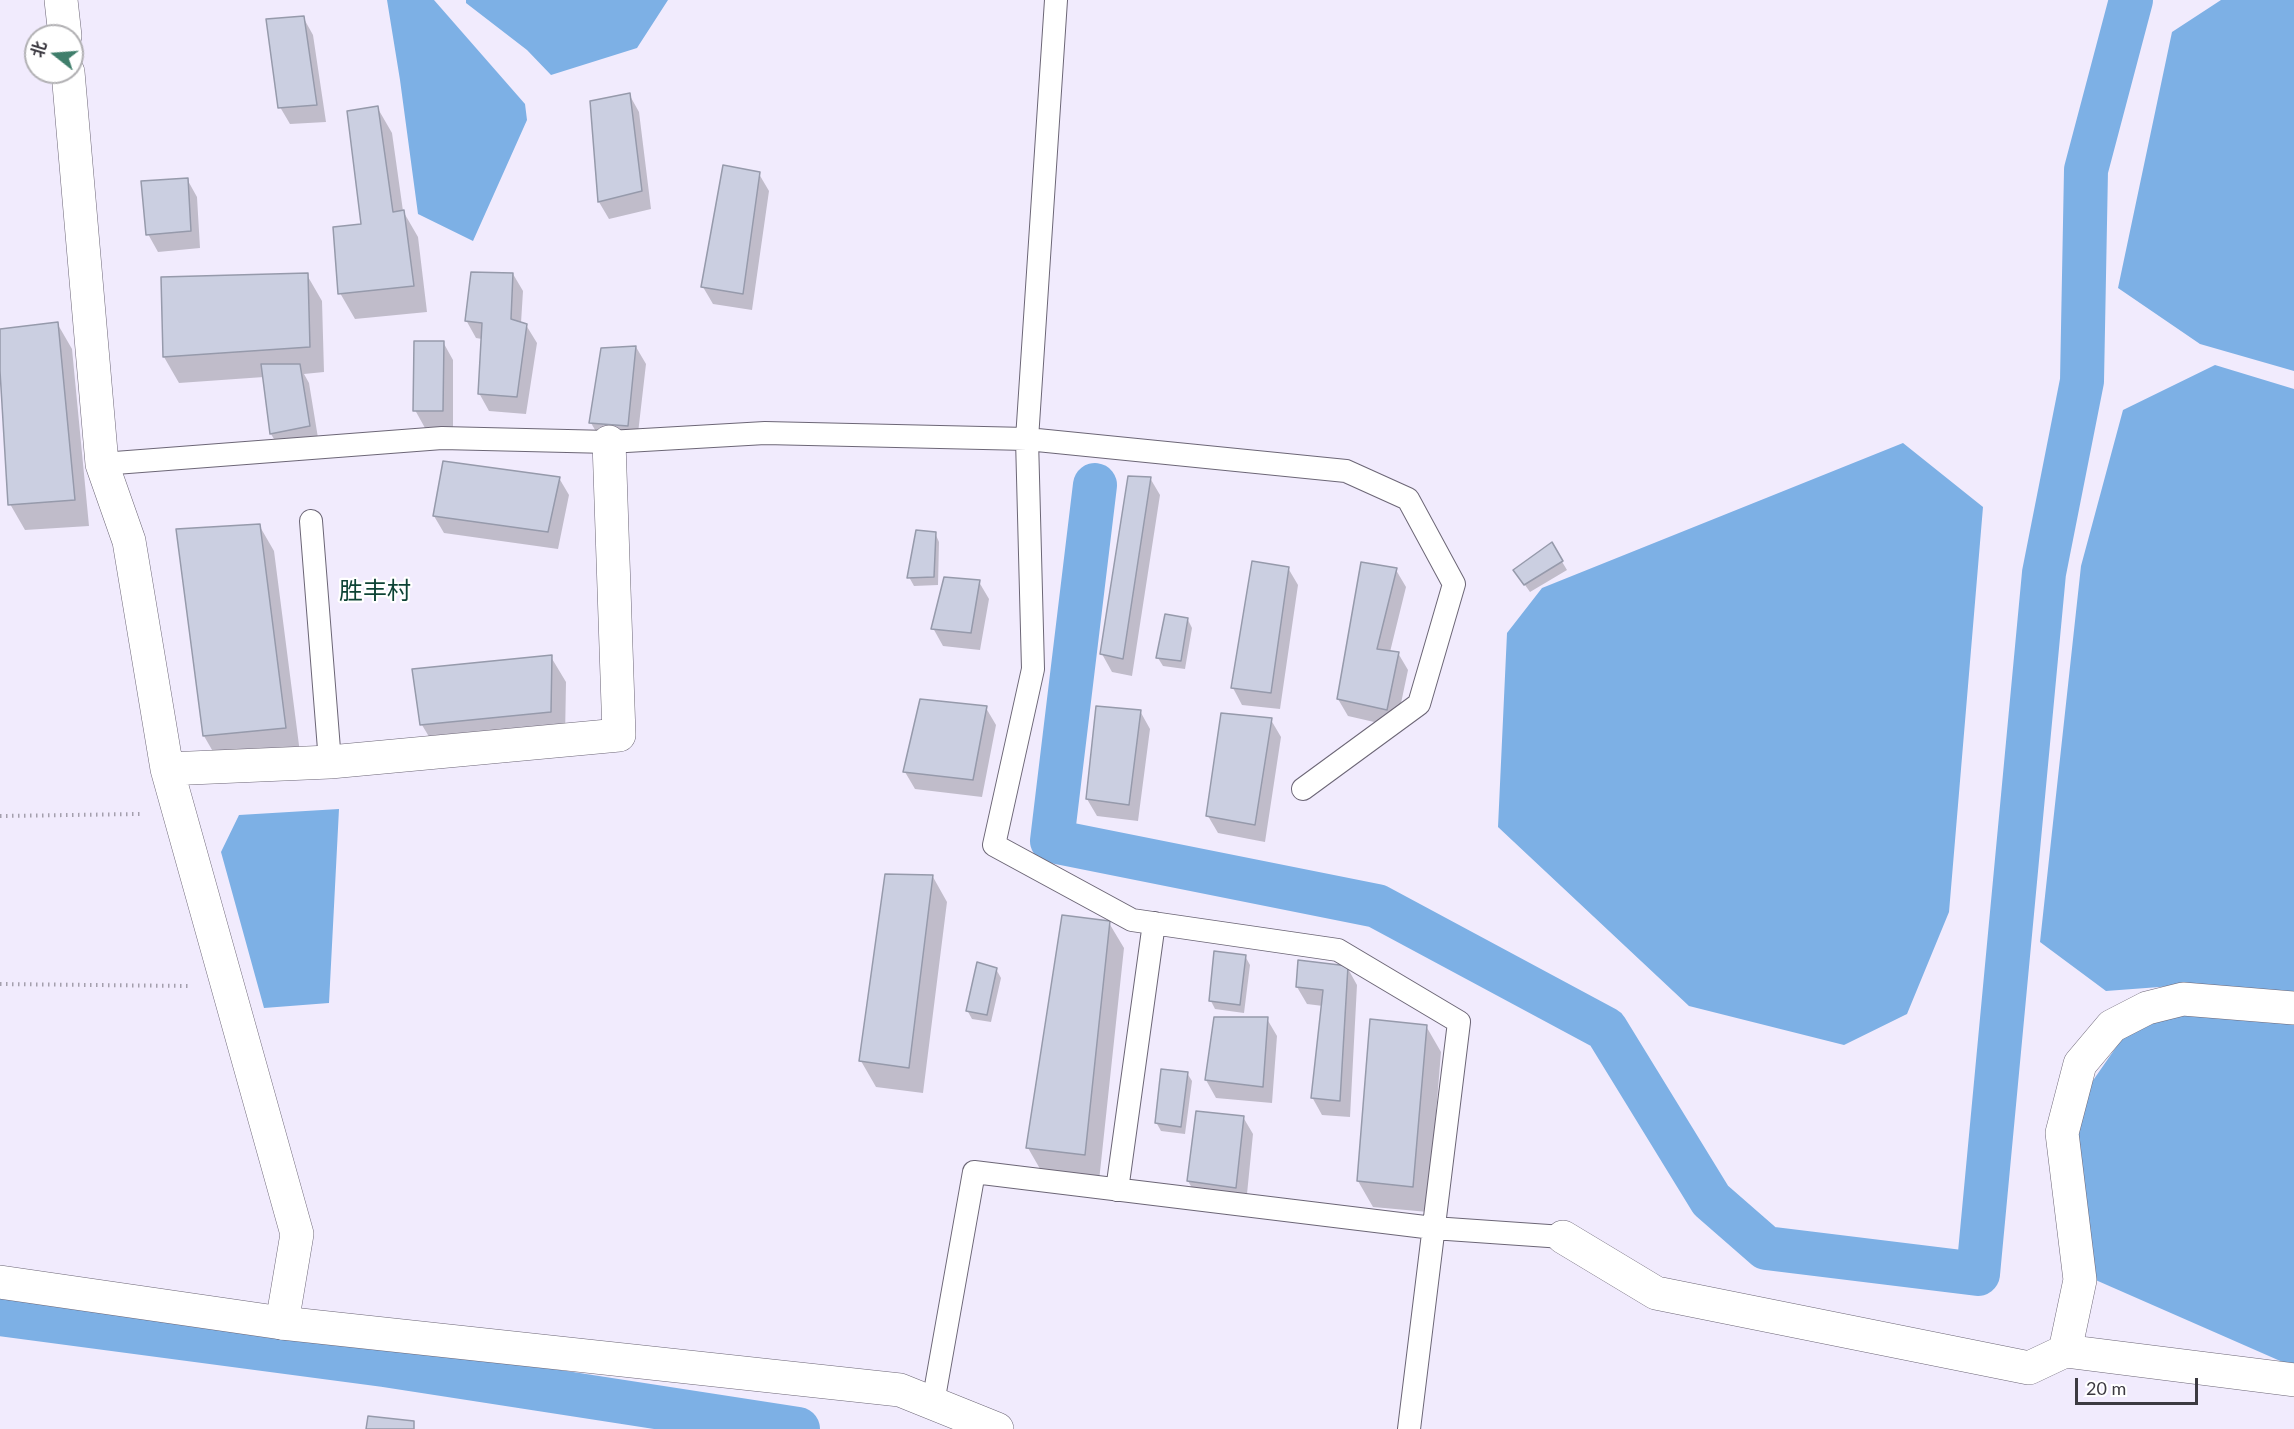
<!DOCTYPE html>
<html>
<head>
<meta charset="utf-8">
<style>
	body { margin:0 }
	#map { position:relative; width:2294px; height:1429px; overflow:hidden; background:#f1ebfd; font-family:Lato,"Noto Sans SC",sans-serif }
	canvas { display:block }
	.north { position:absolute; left:24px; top:24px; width:60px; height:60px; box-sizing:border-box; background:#fff; border:2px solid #b1b0b3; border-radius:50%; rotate:287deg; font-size:16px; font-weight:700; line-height:24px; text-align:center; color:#3c3a41 }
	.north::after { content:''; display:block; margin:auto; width:21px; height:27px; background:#3f7e6b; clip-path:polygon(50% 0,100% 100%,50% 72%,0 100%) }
	.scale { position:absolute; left:2075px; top:1378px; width:123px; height:27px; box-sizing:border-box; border:3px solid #3c3a41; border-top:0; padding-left:8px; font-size:18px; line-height:21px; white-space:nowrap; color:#3c3a41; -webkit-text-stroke:4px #fff; paint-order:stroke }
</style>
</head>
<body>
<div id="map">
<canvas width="2294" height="1429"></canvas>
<div class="north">北</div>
<div class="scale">20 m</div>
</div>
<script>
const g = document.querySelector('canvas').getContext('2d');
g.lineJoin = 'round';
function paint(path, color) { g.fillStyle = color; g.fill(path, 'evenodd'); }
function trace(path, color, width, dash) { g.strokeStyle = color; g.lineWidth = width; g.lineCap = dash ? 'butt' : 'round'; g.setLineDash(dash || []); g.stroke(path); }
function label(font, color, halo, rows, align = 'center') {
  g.font = font + ' Lato,"Noto Sans SC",sans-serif'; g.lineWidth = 4.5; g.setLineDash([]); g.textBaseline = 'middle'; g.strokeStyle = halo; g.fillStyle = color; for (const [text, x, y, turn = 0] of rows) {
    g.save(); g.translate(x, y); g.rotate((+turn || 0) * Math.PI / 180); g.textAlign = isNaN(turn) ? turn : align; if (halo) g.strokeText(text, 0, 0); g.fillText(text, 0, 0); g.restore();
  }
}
const water = new Path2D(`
	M387 0H434L525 104 527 120 473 241 418 214 400 80Z
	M466 0H668L637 48 551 75 527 50 466 3Z
	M2221 0H2294V371L2200 344 2118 288 2172 32Z
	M2215 365 2294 389V992L2186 985 2106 991 2040 942 2081 566 2123 410Z
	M1903 443 1983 507 1949 912 1907 1014 1844 1045 1689 1006 1498 827 1507 633 1542 588Z
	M339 809 329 1003 264 1008 221 852 239 815Z
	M2181 1008 2294 1019V1367L2091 1278 2067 1118 2128 1030Z`);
const shadow = new Path2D(`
	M303 17 313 35 326 122 290 124 280 107Z
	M629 94 639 112 651 209 609 219 599 202 591 103Z
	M377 107 392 133 403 211 418 237 427 312 355 319 340 293 363 225Z
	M759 174 769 191 752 310 713 304 703 287Z
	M187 179 197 197 200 248 158 252 148 234Z
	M513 274 523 291 521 323 526 325 537 343 526 414 489 411 479 393 482 339 476 338 466 320Z
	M307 275 322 301 324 372 304 374 309 383 319 444 281 451 271 434 264 377 179 383 164 357 162 279Z
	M57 323 72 349 89 526 25 530 10 504 0 331Z
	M443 342 453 360V428H425L415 410Z
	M636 347 646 364 637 442 601 440 591 423Z
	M559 478 569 495 558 549 444 533 434 516Z
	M1150 478 1160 495 1132 676 1112 672 1102 654Z
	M259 525 274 551 300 753 219 762 204 736Z
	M935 533 939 542 938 585 914 586 909 577Z
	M1552 545 1567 570 1530 592 1520 578Z
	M1288 568 1298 585 1280 709 1242 705 1233 688Z
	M1396 570 1406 587 1390 652 1398 653 1408 670 1396 727 1348 716 1338 699Z
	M979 582 989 599 980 650 943 646 933 628Z
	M1188 620 1192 628 1185 669 1163 666 1158 658Z
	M551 657 566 682 565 738 437 750 422 725Z
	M986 708 996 725 982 797 915 789 905 772Z
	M1140 711 1150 729 1138 821 1097 816 1087 799Z
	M1271 720 1281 737 1265 842 1218 833 1208 816Z
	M933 877 947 902 923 1093 876 1087 861 1061Z
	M1109 923 1124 948 1099 1181 1043 1174 1028 1148Z
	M1245 956 1250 965 1244 1013 1215 1009 1211 1001Z
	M1347 967 1357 985 1350 1117 1322 1115 1312 1097 1323 1006 1307 1004 1297 987Z
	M996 969 1001 978 991 1022 972 1019 967 1010Z
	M1215 1019H1267L1277 1036 1272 1103 1216 1098 1206 1080Z
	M1426 1026 1441 1052 1428 1212 1373 1207 1358 1181Z
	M1187 1073 1192 1081 1185 1134 1161 1131 1156 1122Z
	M1243 1117 1253 1134 1246 1204 1198 1198 1188 1181Z`);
const canal = new Path2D(`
	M1095 485 1052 841 1377 906 1606 1029 1711 1200 1766 1248 1978 1274 2044 573 2082 381 2086 170 2131 0
	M0 1314 384 1365 798 1429`);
const building = new Path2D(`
	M304 16 317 105 278 108 266 19Z
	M630 93 642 191 598 202 590 101Z
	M378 106 393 212 404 210 414 286 338 294 333 227 361 224 347 111Z
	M723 165 760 172 743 294 701 287Z
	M188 178 191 231 146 235 141 181Z
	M471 272 513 273 511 319 527 324 517 397 478 394 482 323 465 321Z
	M308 273 310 347 163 357 161 277Z
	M58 322 75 500 8 505 0 371V329Z
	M414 341H444L443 411H413Z
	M636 346 628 426 589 423 601 348Z
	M261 364H300L310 426 270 434Z
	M443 461 560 477 548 532 433 516Z
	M1128 476 1151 477 1123 659 1100 654Z
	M260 524 286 728 203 736 176 529Z
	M916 530 936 532 934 577 907 578Z
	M1552 542 1563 561 1524 585 1513 570Z
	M1252 561 1289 567 1271 693 1231 688Z
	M1361 562 1397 568 1377 649 1399 652 1387 710 1337 699Z
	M944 577 980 580 971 633 931 629Z
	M1165 614 1188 618 1181 661 1156 658Z
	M552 655 551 712 420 725 412 669Z
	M920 699 987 706 973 780 903 772Z
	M1096 706 1141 710 1129 805 1086 799Z
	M1221 713 1272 718 1255 825 1206 816Z
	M885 874 933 875 909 1068 859 1061Z
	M1062 915 1110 921 1085 1155 1026 1148Z
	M1214 951 1246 955 1240 1005 1209 1001Z
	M1298 960 1348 966 1340 1101 1311 1098 1323 990 1296 987Z
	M977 962 997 968 987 1015 966 1011Z
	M1214 1017H1268L1263 1087 1205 1080Z
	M1370 1019 1427 1025 1413 1187 1357 1181Z
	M1161 1069 1188 1072 1181 1127 1155 1123Z
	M1196 1111 1244 1116 1236 1188 1187 1181Z
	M368 1416 414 1421V1429H366Z`);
const path = new Path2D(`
	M0 816 140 814
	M0 984 188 986`);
const service = new Path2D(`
	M1056 0 1027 439 1033 669 994 845 1132 920 1338 950 1459 1022 1409 1429
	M102 464 442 438 609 442 765 433 1027 439 1346 471 1408 499 1454 584 1419 704 1303 789
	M311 521 330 762
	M1117 1190 1154 923
	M933 1403 974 1172 1433 1228 1563 1237`);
const minor = new Path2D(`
	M61 0 65 36
	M68 72 102 464 129 541 167 769 297 1234 282 1323
	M167 769 330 762 619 735 609 442
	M1563 1237 1656 1293 2029 1368 2065 1351 2294 1380
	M2065 1351 2080 1280 2062 1133 2080 1064 2112 1026 2147 1008 2183 999 2294 1008`);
const tertiary = new Path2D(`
	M0 1282 282 1323 900 1390 997 1429`);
const quarterNames = [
	["胜丰村",375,591]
];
paint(water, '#7db0e5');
paint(shadow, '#0003');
trace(canal, '#7db0e5', 44);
paint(building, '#cbcfe1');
trace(building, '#969aab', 1.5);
trace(service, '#6c6676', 24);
trace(minor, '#6c6676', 34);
trace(tertiary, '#6c6676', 34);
trace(path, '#a49fad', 4, [1.5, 4.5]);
trace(service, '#fff', 22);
trace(minor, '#fff', 33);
trace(tertiary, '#fff', 33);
label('24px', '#0d4335', '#fff', quarterNames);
</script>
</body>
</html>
